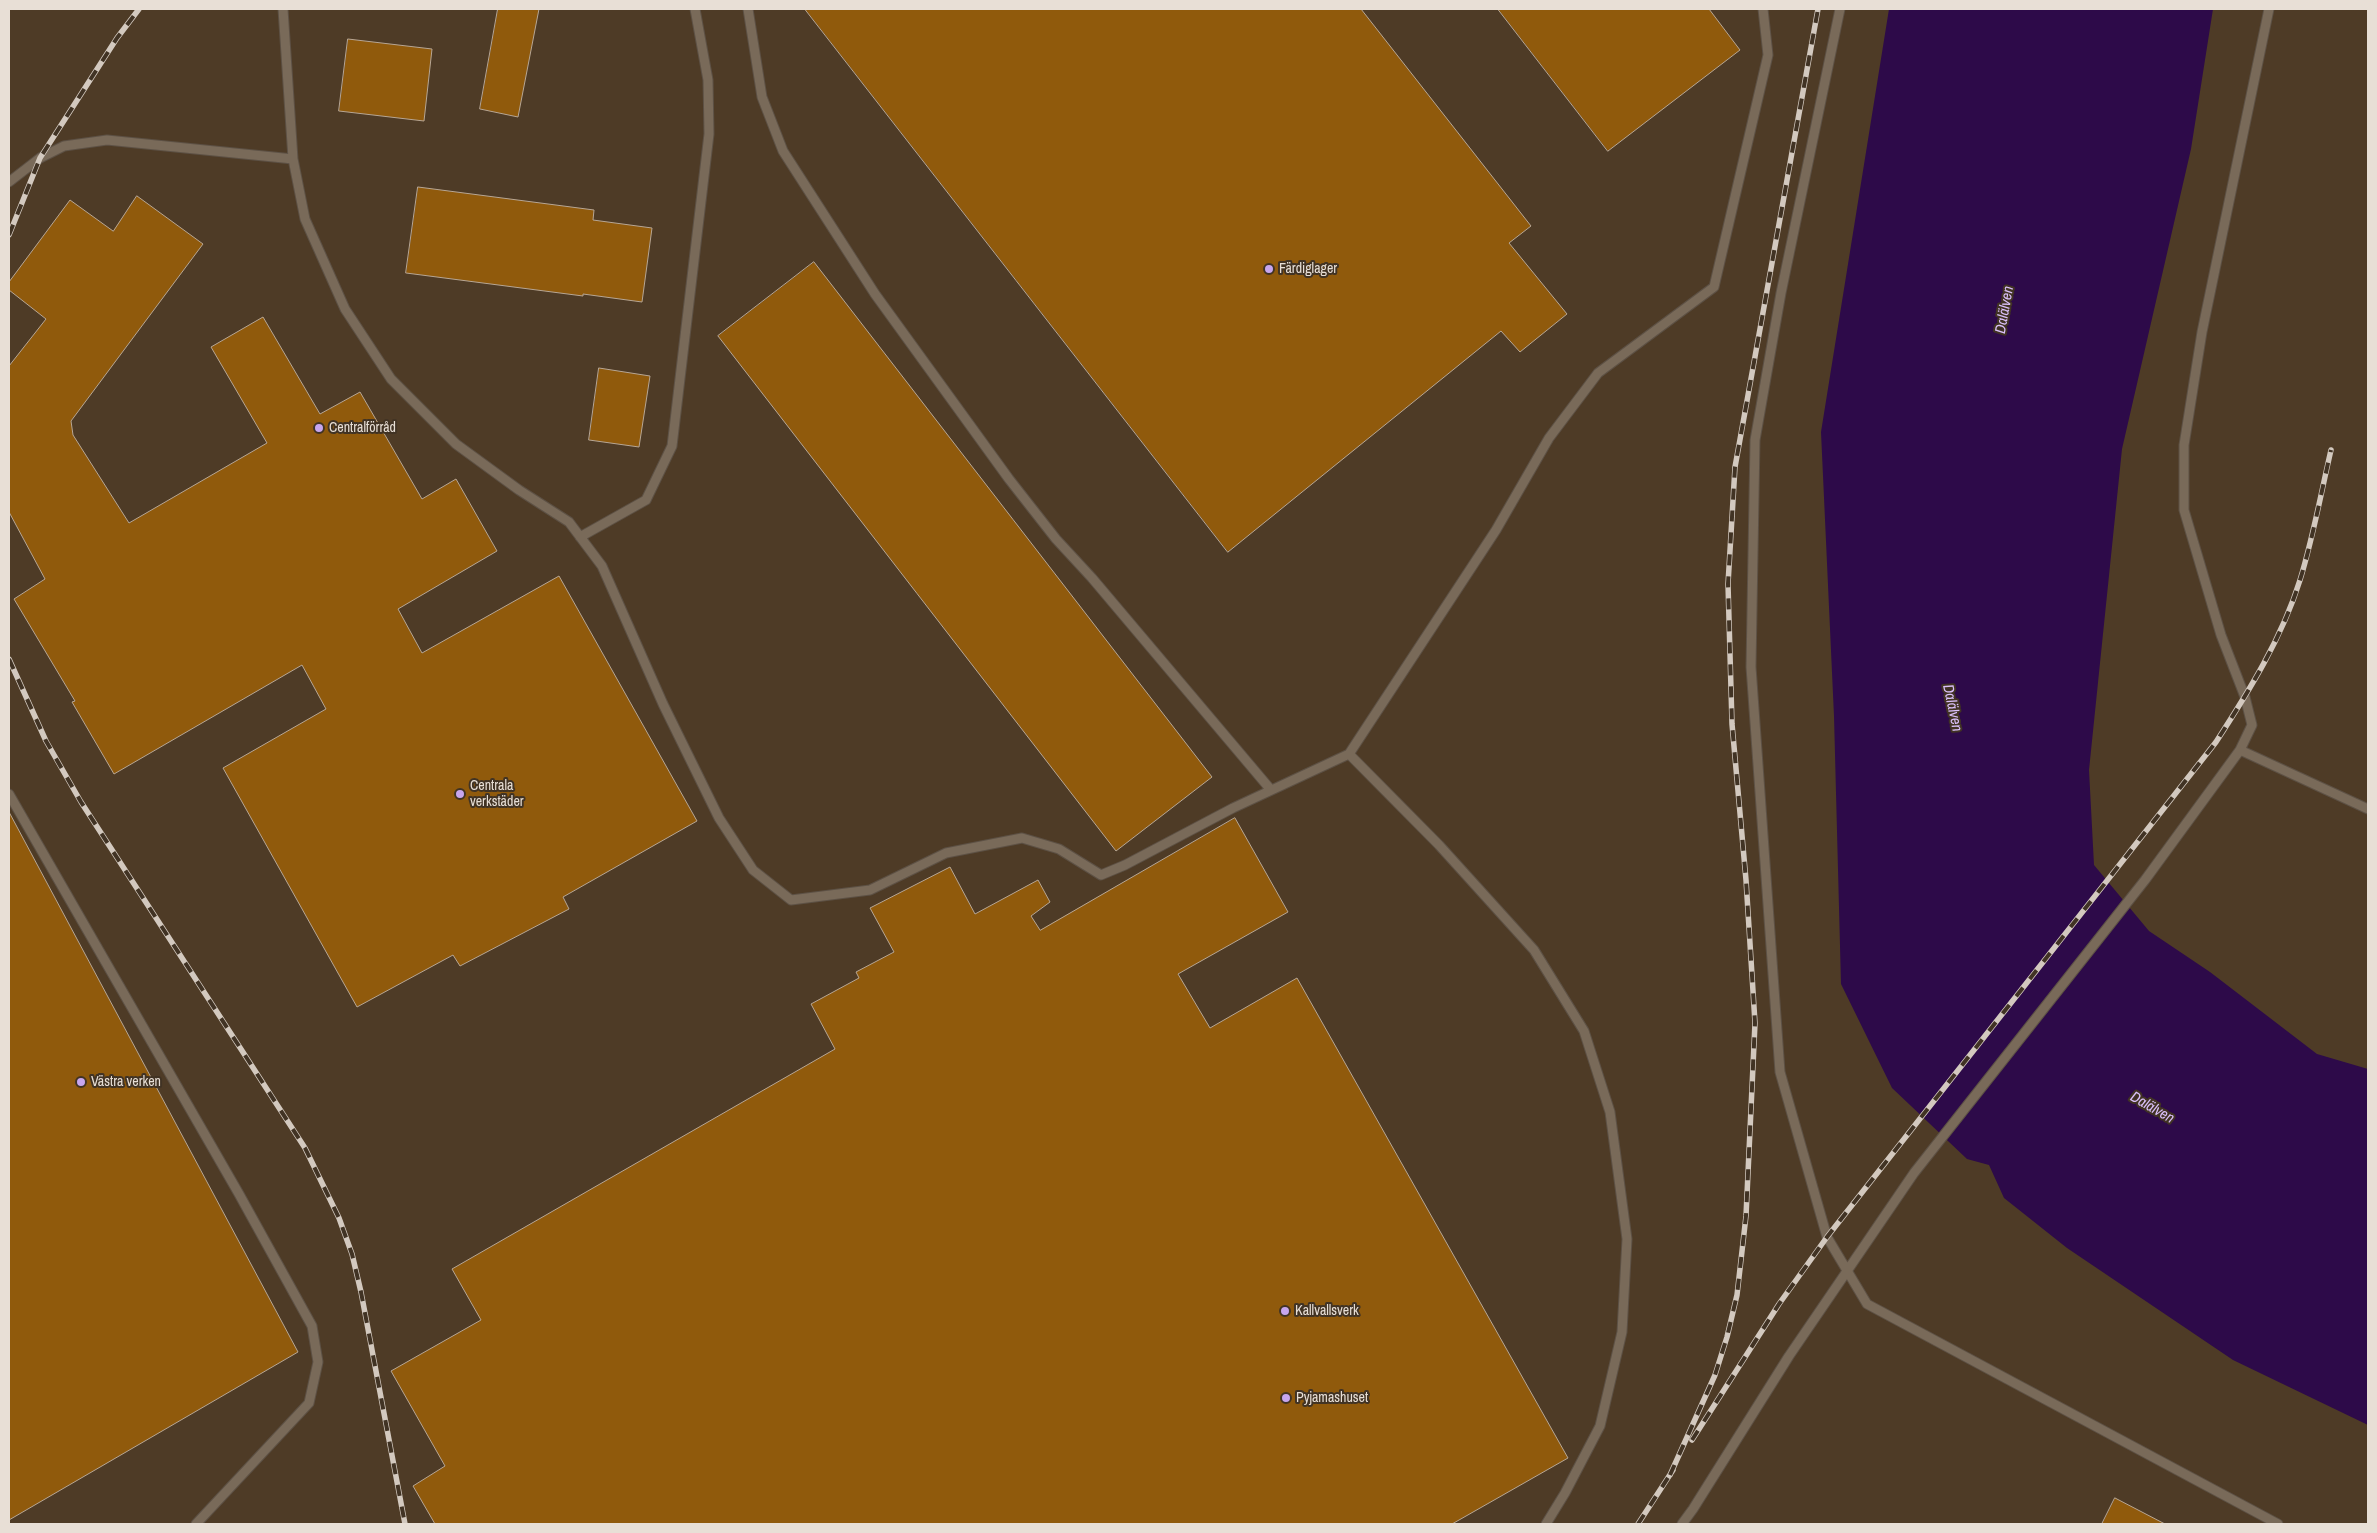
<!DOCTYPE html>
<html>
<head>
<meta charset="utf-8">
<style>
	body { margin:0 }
	#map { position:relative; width:2377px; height:1533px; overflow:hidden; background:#413324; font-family:"Archivo Narrow",sans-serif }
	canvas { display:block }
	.frame { position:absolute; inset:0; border:10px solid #e8dfd6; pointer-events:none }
</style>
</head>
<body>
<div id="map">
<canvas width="2377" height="1533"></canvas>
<div class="frame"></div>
</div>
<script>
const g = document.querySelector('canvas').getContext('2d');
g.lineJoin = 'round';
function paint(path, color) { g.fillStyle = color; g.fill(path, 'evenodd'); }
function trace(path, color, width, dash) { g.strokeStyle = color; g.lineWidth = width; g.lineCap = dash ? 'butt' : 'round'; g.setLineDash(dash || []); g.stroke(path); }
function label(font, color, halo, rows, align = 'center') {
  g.font = font + ' "Archivo Narrow",sans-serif'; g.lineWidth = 4; g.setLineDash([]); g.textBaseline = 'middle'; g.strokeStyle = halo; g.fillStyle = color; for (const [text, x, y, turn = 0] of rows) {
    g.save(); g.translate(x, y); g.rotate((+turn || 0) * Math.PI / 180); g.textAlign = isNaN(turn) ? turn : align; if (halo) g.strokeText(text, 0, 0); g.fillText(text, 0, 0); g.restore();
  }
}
const built = new Path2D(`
	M9 9H2368V1524H9Z`);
const water = new Path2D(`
	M1889 9H2213L2191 149 2122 449 2089 770 2094 865 2149 931 2210 972 2317 1054 2368 1069V1425L2233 1360 2067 1248 2004 1198 1989 1165 1967 1159 1892 1088 1841 984 1834 716 1821 432Z`);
const building = new Path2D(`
	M498 9H539L518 117 480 109Z
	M805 9H1361L1531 226 1509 243 1567 314 1520 352 1501 331 1228 552Z
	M1498 9H1709L1740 50 1608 151Z
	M348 39 432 49 424 121 339 111Z
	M418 187 594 210 593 220 652 228 642 302 583 294V296L406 273Z
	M137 196 203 244 71 421 73 435 129 523 267 443 211 347 263 317 320 414 360 392 422 499 456 479 497 551 398 609 422 653 559 576 697 821 563 897 569 909 460 966 453 955 357 1007 223 768 326 709 302 665 114 774 72 702 75 701 14 599 45 579 9 512V366L46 319 9 290V282L70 200 113 231Z
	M814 262 1212 777 1116 851 718 336Z
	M599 368 650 376 639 447 589 440Z
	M9 812 298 1352 9 1520Z
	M1235 818 1288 912 1178 974 1210 1028 1297 978 1568 1458 1452 1524H435L413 1486 445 1466 391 1371 481 1320 452 1269 835 1049 811 1004 859 978 856 972 894 952 870 908 950 867 975 914 1038 880 1050 902 1031 916 1040 930Z
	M2115 1498 2165 1524H2102Z`);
const lane = new Path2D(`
	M283 9 293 159 305 219 345 309 391 379 456 444 519 490 569 522 602 566 663 704 719 818 753 870 791 900 870 890 946 853 1022 838 1059 849 1101 875 1125 865 1233 808 1349 754 1439 845 1534 950 1584 1031 1610 1112 1627 1239 1622 1332 1600 1426 1565 1493 1546 1524
	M748 9 762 97 783 151 875 294 1009 479 1056 539 1092 578 1271 790
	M1840 9 1781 293 1755 440 1751 667 1780 1072 1827 1237 1867 1304 2278 1524
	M9 182 40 158 64 146 107 140 293 159
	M580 537 646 500 672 446 709 134 708 80 695 9
	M2240 750 2368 809
	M1349 754 1496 530 1549 438 1598 373 1714 287 1768 55 1763 9
	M9 794 239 1194 312 1326 318 1362 309 1403 196 1524
	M1682 1524 1693 1509 1789 1356 1914 1173 2145 880 2240 750 2252 725 2245 697 2221 635 2184 510V445L2202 332 2269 9`);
const rail = new Path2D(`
	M9 235 40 158 117 38 139 9
	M9 659 46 741 81 802 305 1148 339 1218 352 1254 361 1292 405 1524
	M1692 1440 1779 1304 1827 1237 2216 742C2249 691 2282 638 2300 580 2313 538 2321 493 2331 450
	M1670 1475 1715 1375 1727 1337 1737 1295 1746 1216 1755 1023 1746 880 1732 724 1728 584 1735 467 1818 9
	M1638 1524 1673 1470`);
const markers = [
	[1269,269,5,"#c7a6ef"],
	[319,428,5,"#c7a6ef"],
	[460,794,5,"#c7a6ef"],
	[81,1082,5,"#c7a6ef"],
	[1285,1311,5,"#c7a6ef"],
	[1286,1398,5,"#c7a6ef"]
];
const poiNames = [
	["Färdiglager",1279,269],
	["Centralförråd",329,428],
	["Centrala",470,786],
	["verkstäder",470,802],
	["Västra verken",91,1082],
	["Kallvallsverk",1295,1311],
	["Pyjamashuset",1296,1398]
];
const waterNames = [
	["Dalälven",2005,310,-80],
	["Dalälven",1952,708,78],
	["Dalälven",2152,1108,30]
];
paint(built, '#4e3b26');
paint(water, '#2d0a49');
paint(building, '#905a0c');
trace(building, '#b7a694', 1);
trace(lane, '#5d5145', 11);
trace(lane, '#796a59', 9);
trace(rail, '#d3c9bf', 5.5);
trace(rail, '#413324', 4, [11]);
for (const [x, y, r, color] of markers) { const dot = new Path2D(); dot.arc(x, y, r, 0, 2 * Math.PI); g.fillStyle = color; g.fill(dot); trace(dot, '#413324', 2); }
label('14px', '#e8dfd6', '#413324', poiNames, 'left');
label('italic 15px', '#dac0fa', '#413324', waterNames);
</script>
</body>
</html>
